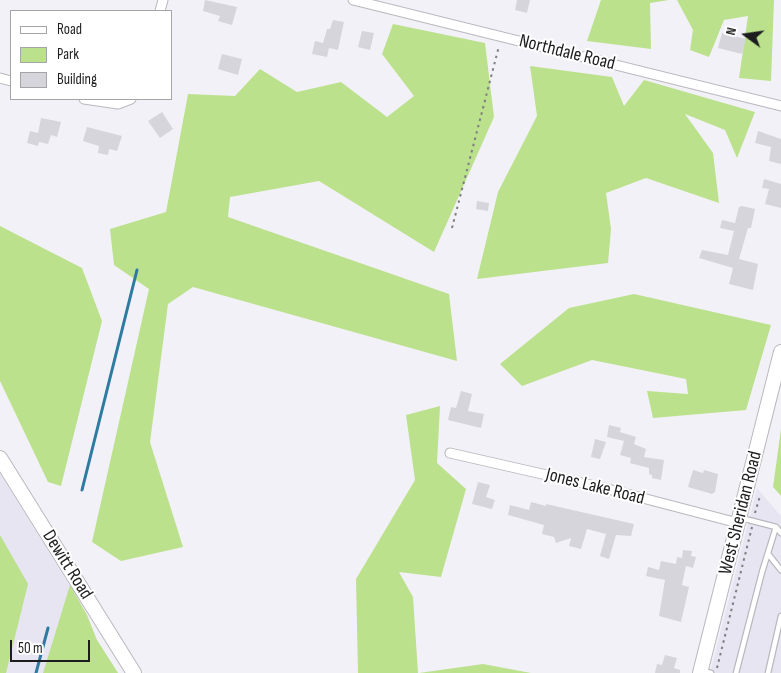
<!DOCTYPE html>
<html>
<head>
<meta charset="utf-8">
<style>
	body { margin:0 }
	#map { position:relative; width:781px; height:673px; overflow:hidden; background:#f3f1f8; font-family:"Sofia Sans Condensed",sans-serif }
	canvas { display:block }
	.legend { position:absolute; left:10px; top:10px; width:162px; height:90px; box-sizing:border-box; background:#fff; border:1px solid #a5a5a5; margin:0; padding:6px 9px; list-style:none; font-size:15px; color:#1d1d1f }
	.legend li { display:flex; align-items:center; gap:10px; height:25px }
	.legend b { width:25px; border:1px solid #a5a5a5 }
	.north { position:absolute; left:721px; top:10px; width:50px; height:50px; -webkit-text-stroke:4px #fff; paint-order:stroke; rotate:284deg; font-size:14px; font-weight:700; line-height:20px; text-align:center; color:#1d1d1f }
	.north::after { content:''; display:block; margin:auto; width:18px; height:22px; background:#1d1d1f; clip-path:polygon(50% 0,100% 100%,50% 72%,0 100%) }
	.scale { position:absolute; left:10px; top:640px; width:80px; height:22px; box-sizing:border-box; border:2px solid #1d1d1f; border-top:0; padding-left:6px; font-size:15px; line-height:18px; white-space:nowrap; color:#1d1d1f; -webkit-text-stroke:4px #fff; paint-order:stroke }
</style>
</head>
<body>
<div id="map">
<canvas width="781" height="673"></canvas>
<ul class="legend">
<li><b style="height:6px;background:#fff"></b>Road</li>
<li><b style="height:14px;background:#bbe18d"></b>Park</li>
<li><b style="height:14px;background:#d6d5db"></b>Building</li>
</ul>
<div class="north">N</div>
<div class="scale">50 m</div>
</div>
<script>
const g = document.querySelector('canvas').getContext('2d');
g.lineJoin = 'round';
function paint(path, color) { g.fillStyle = color; g.fill(path, 'evenodd'); }
function trace(path, color, width, dash) { g.strokeStyle = color; g.lineWidth = width; g.lineCap = dash ? 'butt' : 'round'; g.setLineDash(dash || []); g.stroke(path); }
function label(font, color, halo, rows, align = 'center') {
  g.font = font + ' "Sofia Sans Condensed",sans-serif'; g.lineWidth = 4; g.setLineDash([]); g.textBaseline = 'middle'; g.strokeStyle = halo; g.fillStyle = color; for (const [text, x, y, turn = 0] of rows) {
    g.save(); g.translate(x, y); g.rotate((+turn || 0) * Math.PI / 180); g.textAlign = isNaN(turn) ? turn : align; if (halo) g.strokeText(text, 0, 0); g.fillText(text, 0, 0); g.restore();
  }
}
const built = new Path2D(`
	M0 473 82 606 97 640 118 673H0Z
	M757 488 781 516V673H710Z`);
const green = new Path2D(`
	M601 0H669L650 3 651 49 587 41Z
	M677 0H774L771 81 739 78 748 16 724 20 709 57 690 50 693 30Z
	M393 24 485 43 494 117 434 252 319 181 230 197 228 217 449 294 457 361 193 287 168 304 150 442 183 547 121 561 92 542 149 289 114 265 110 229 166 212 188 94 235 96 260 69 297 92 341 82 387 117 414 96 382 54Z
	M530 66 612 77 624 106 644 80 755 112 737 158 725 130 685 114 713 153 719 203 646 178 606 193 611 229 608 263 477 279 498 192 537 116Z
	M0 226 82 268 102 321 61 486 48 482 0 381Z
	M634 294 771 325 746 410 653 418 647 391 688 394 686 379 592 360 522 386 500 364 569 308Z
	M440 406 437 463 466 489 441 577 399 572 413 597 418 673H358L356 579 415 480 406 415Z
	M781 429V496L773 487Z
	M0 535 28 584 6 673H0Z
	M70 585 87 615 97 640 118 673H43Z
	M483 664 531 673H419Z`);
const stream = new Path2D(`
	M82 490 137 270
	M36 673 48 628`);
const building = new Path2D(`
	M205 0 237 7 232 25 218 21 220 16 203 11Z
	M517 0H530L527 13 515 10Z
	M333 20 344 22 338 50 329 48 327 57 312 54 315 41 323 43 327 29H330Z
	M362 31 374 33 370 50 358 47Z
	M722 33 746 39 742 54 718 48Z
	M222 54 242 59 238 75 218 69Z
	M162 112 173 129 160 138 148 121Z
	M41 118 61 122 57 137 51 135 48 144 39 142 38 146 27 143 30 131 38 133Z
	M87 127 122 136 117 151 109 149 108 155 98 153 99 146 83 141Z
	M758 131 781 139V164L769 161 771 147 755 143Z
	M764 179 781 184V208L765 204 769 189 762 188Z
	M477 201 489 203 488 211 476 209Z
	M742 206 755 209 751 228H748L739 259 758 264 753 290 729 284 733 268 699 258 702 250 728 255 734 231 720 228 722 220 735 223 739 207Z
	M461 391 472 394 468 411 484 414 481 428 448 420 451 407 456 408Z
	M609 425 621 428 620 432 636 437 634 444 629 442 646 449 644 457 664 460 661 480 652 478V475L649 474V468L630 463 631 458 620 455 624 441 607 437Z
	M595 439 606 442 600 459 591 457Z
	M693 470 703 473 704 470 718 474 715 492 712 494 688 487Z
	M478 482 490 485 486 497 495 500 492 509 472 504Z
	M531 502 546 506V504L634 524 631 536 616 535 609 559 600 556 606 534 587 529 581 549 569 546 571 538 556 543 554 537 542 534 544 525 508 515 510 505 529 510Z
	M683 550 692 551 691 556 696 557 693 568 686 566 682 585 689 587 681 622 659 616 665 580 646 576 648 567 659 570 661 561 676 564 677 557 682 558Z
	M665 655 677 658 674 668 680 670V673H655L657 664 662 665Z`);
const path = new Path2D(`
	M452 228 499 46
	M755 513 760 496
	M717 668 752 527`);
const lane = new Path2D(`
	M741 518 776 527 781 533
	M769 555 781 570
	M702 671 711 673
	M736 673 762 572 776 527
	M768 673 781 616`);
const street = new Path2D(`
	M353 0 781 106
	M160 11 163 0
	M0 78 11 81
	M84 99 118 104 131 99
	M450 453 608 489 738 523`);
const secondary = new Path2D(`
	M0 458 134 673
	M700 673 781 352`);
const streetNames = [
	["Northdale Road",567,53,14],
	["Jones Lake Road",595,487,14],
	["West Sheridan Road",741,513,-76],
	["Dewitt Road",67,565,58]
];
paint(built, '#e8e5f2');
paint(green, '#bbe18d');
trace(stream, '#2e7aa0', 3);
paint(building, '#d6d5db');
trace(lane, '#bab8be', 7);
trace(street, '#bab8be', 11);
trace(secondary, '#bab8be', 16);
trace(path, '#7f7e82', 2, [2.5, 4]);
trace(lane, '#fff', 4.5);
trace(street, '#fff', 9);
trace(secondary, '#fff', 14);
label('19px', '#1d1d1f', '#fff', streetNames);
</script>
</body>
</html>
